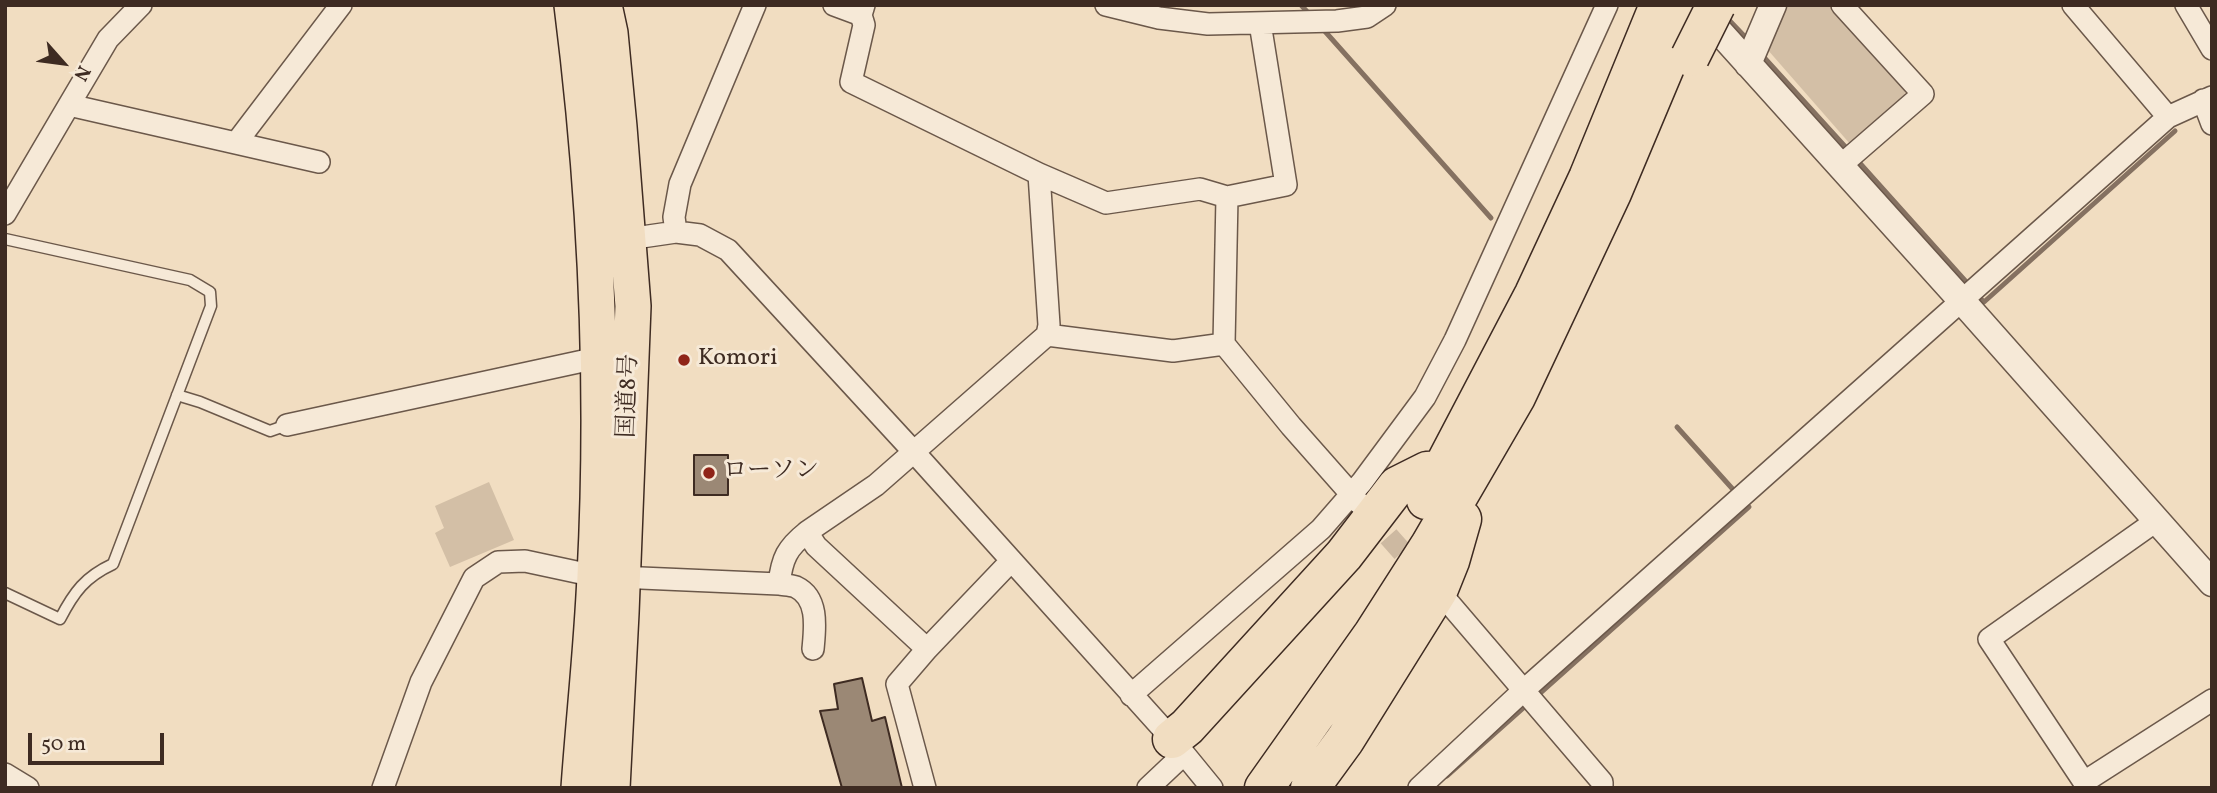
<!DOCTYPE html>
<html>
<head>
<meta charset="utf-8">
<style>
	body { margin:0 }
	#map { position:relative; width:2217px; height:793px; overflow:hidden; background:#f1ddc1; font-family:Vollkorn,serif }
	canvas { display:block }
	.frame { position:absolute; inset:0; border:7px solid #3e2b22; pointer-events:none }
	.north { position:absolute; left:28px; top:28px; width:70px; height:70px; -webkit-text-stroke:5px #f6e9d7; paint-order:stroke; rotate:118deg; font-size:19px; font-weight:700; line-height:28px; text-align:center; color:#3e2b22 }
	.north::after { content:''; display:block; margin:auto; width:24px; height:32px; background:#3e2b22; clip-path:polygon(50% 0,100% 100%,50% 72%,0 100%) }
	.scale { position:absolute; left:28px; top:733px; width:136px; height:32px; box-sizing:border-box; border:4px solid #3e2b22; border-top:0; padding-left:9px; font-size:21px; line-height:24px; white-space:nowrap; color:#3e2b22; -webkit-text-stroke:5px #f6e9d7; paint-order:stroke }
</style>
</head>
<body>
<div id="map">
<canvas width="2217" height="793"></canvas>
<div class="frame"></div>
<div class="north">N</div>
<div class="scale">50 m</div>
</div>
<script>
const g = document.querySelector('canvas').getContext('2d');
g.lineJoin = 'round';
function paint(path, color) { g.fillStyle = color; g.fill(path, 'evenodd'); }
function trace(path, color, width, dash) { g.strokeStyle = color; g.lineWidth = width; g.lineCap = dash ? 'butt' : 'round'; g.setLineDash(dash || []); g.stroke(path); }
function label(font, color, halo, rows, align = 'center') {
  g.font = font + ' Vollkorn,"Noto Serif JP",serif'; g.lineWidth = 6; g.setLineDash([]); g.textBaseline = 'middle'; g.strokeStyle = halo; g.fillStyle = color; for (const [text, x, y, turn = 0] of rows) {
    g.save(); g.translate(x, y); g.rotate((+turn || 0) * Math.PI / 180); g.textAlign = isNaN(turn) ? turn : align; if (halo) g.strokeText(text, 0, 0); g.fillText(text, 0, 0); g.restore();
  }
}
const green = new Path2D(`
	M1788 5H1831L1903 86 1905 92 1904 100 1851 145 1767 49Z
	M489 482 514 540 450 567 435 533 444 528 435 506Z`);
const stream = new Path2D(`
	M1301 5 1311 16
	M1727 18 1749 41
	M1322 28 1491 218
	M1760 53 1850 152
	M1857 160 1969 285
	M1975 293 1984 302 2175 131
	M1677 427 1738 495
	M1536 697 1749 507 1745 503
	M1447 776 1529 703`);
const building = new Path2D(`
	M694 455H728V495H694Z
	M862 678 872 721 885 717 902 788H842L820 711 838 709 834 684Z`);
const minorTunnel = new Path2D(`
	M1368 513 1421 573`);
const service = new Path2D(`
	M5 239 190 280 210 292 211 306 113 564C85 577 74 592 60 619L5 593
	M177 395 200 402 270 431 287 425`);
const minor = new Path2D(`
	M834 5 861 15
	M864 5 861 15 864 25 851 82 1039 174 1049 325 1047 335 876 485 807 532 816 546 927 649 897 684 925 788
	M1106 5 1159 18 1208 24 1337 21 1367 17 1385 5
	M2073 5 2168 117
	M2186 5 2212 49
	M2203 100 2212 124
	M69 105 108 39 141 5
	M236 143 341 5
	M1840 166 1923 94 1842 5
	M1039 174 1106 203 1200 189 1227 197 1286 185 1260 23
	M5 214 69 105 319 162
	M676 232 674 217 680 184 755 5
	M628 239 676 232 700 235 728 250 913 451 1172 739 1212 788
	M1047 335 1173 351 1224 344 1291 426 1359 503
	M1224 344 1227 197
	M287 425 597 358
	M779 584C782 558 787 548 807 532
	M1449 603 1602 782V788
	M927 649 1011 561
	M1131 695 1321 529 1362 482 1425 397 1455 340 1607 5
	M5 774 28 788
	M2084 782 1989 639 2156 521
	M383 788 421 682 474 578 498 562 525 561 595 576 779 584C784 585 791 585 796 587 819 598 815 628 813 649
	M1148 788 1184 754
	M1419 788 1524 690 2168 117 2212 97
	M2086 788 2084 782 2212 700`);
const tertiary = new Path2D(`
	M1699 9 1963 302 2212 583
	M1748 64 1773 5`);
const trunk = new Path2D(`
	M572 5C596 194 605 386 595 576 592 647 584 717 579 788
	M604 5 610 33 619 127 633 306 621 613 612 788`);
const motorway = new Path2D(`
	M1426 500 1534 294 1588 178 1659 5
	M1172 739 1187 727 1344 555 1397 486 1427 471 1443 470
	M1264 788 1373 634 1430 545 1516 397 1612 193 1691 5
	M1310 788 1345 740 1438 591 1450 561 1462 519`);
const motorwayBridge = new Path2D(`
	M1690 57 1716 5`);
const markers = [
	[684,360,7,"#8f2418"],
	[709,473,7,"#8f2418"]
];
const poiNames = [
	["Komori",698,360],
	["ローソン",723,473]
];
const streetNames = [
	["国道8号",630,396,-88]
];
paint(green, '#d3bfa6');
trace(stream, '#857161', 5);
paint(building, '#9b8875');
trace(building, '#3e2b22', 2);
trace(minorTunnel, '#cdb9a1', 21, [21, 10]);
trace(service, '#6b584a', 13);
trace(minor, '#6b584a', 24);
trace(tertiary, '#6b584a', 29);
trace(trunk, '#3e2b22', 38);
trace(motorway, '#3e2b22', 41);
trace(service, '#f6e9d7', 10);
trace(minor, '#f6e9d7', 21);
trace(tertiary, '#f6e9d7', 26);
trace(trunk, '#f1ddc1', 35);
trace(motorway, '#f1ddc1', 38);
trace(motorwayBridge, '#3e2b22', 41, []);
trace(motorwayBridge, '#f1ddc1', 38);
for (const [x, y, r, color] of markers) { const dot = new Path2D(); dot.arc(x, y, r, 0, 2 * Math.PI); g.fillStyle = color; g.fill(dot); trace(dot, '#f6e9d7', 2.5); }
label('24px', '#3e2b22', '#f6e9d7', poiNames, 'left');
label('24px', '#3e2b22', '#f6e9d7', streetNames);
</script>
</body>
</html>
